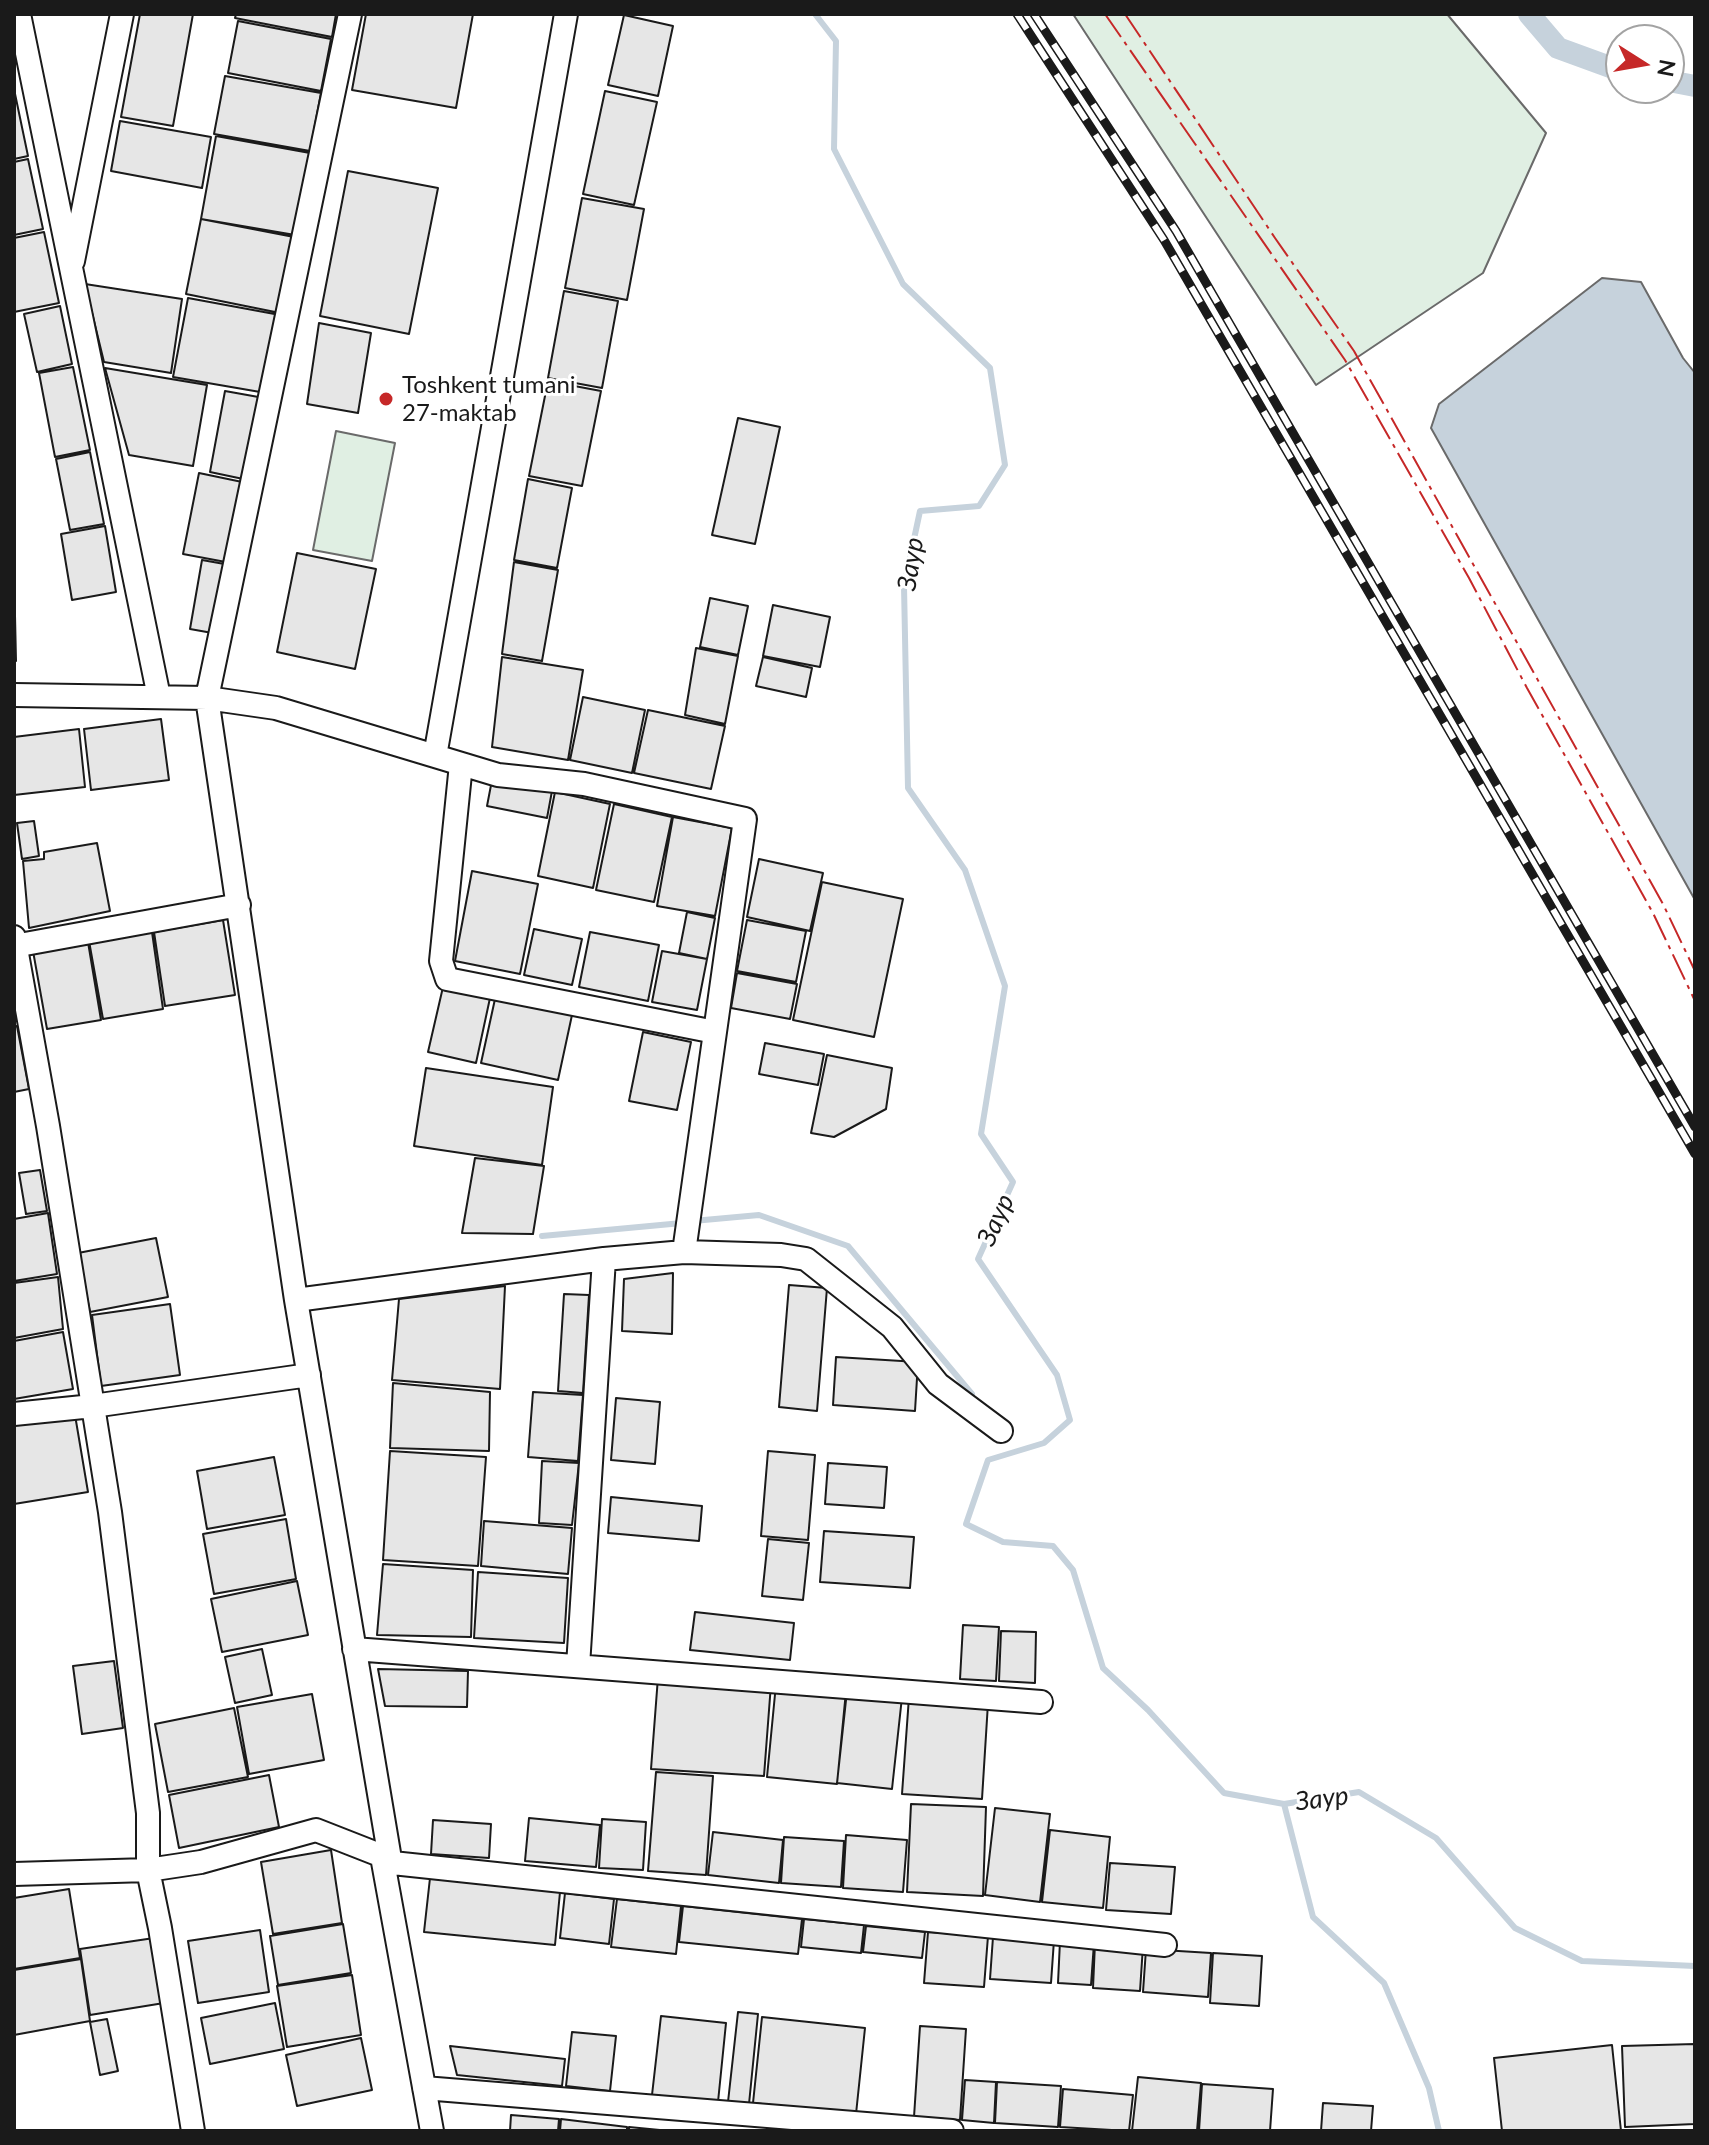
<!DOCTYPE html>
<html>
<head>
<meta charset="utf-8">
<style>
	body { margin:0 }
	#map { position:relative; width:1709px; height:2145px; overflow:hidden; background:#fff; font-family:Lato,sans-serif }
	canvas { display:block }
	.frame { position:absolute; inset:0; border:16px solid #1a1a1a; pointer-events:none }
	.north { position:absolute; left:1605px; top:24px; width:80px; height:80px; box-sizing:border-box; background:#fff; border:2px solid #a3a3a3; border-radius:50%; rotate:101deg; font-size:22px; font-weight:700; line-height:32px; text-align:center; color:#1a1a1a }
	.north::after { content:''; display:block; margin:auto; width:28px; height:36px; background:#c62828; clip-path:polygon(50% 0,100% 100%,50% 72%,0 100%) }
</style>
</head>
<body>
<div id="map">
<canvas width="1709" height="2145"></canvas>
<div class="frame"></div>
<div class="north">N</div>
</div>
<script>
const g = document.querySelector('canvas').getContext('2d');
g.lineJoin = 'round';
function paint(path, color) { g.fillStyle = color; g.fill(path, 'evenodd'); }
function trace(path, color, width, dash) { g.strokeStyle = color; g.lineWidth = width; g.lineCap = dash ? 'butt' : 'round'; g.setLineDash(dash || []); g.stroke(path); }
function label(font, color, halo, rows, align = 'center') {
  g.font = font + ' Lato,sans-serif'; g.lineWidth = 6; g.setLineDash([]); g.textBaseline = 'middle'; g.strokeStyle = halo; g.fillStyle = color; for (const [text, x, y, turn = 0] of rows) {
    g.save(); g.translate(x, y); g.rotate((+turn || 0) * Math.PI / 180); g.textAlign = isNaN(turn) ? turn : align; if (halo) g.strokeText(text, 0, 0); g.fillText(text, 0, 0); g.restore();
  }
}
const green = new Path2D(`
	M1073 14H1447L1546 133 1483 273 1316 385Z
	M336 431 395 443 372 561 313 550Z`);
const water = new Path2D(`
	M1602 278 1641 282 1683 358 1695 373V900L1431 428 1439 404Z`);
const stream = new Path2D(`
	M815 14 836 41 834 149 903 284 990 368 1005 465 979 506 920 511 904 586 908 788 965 870 1005 986 981 1134 1013 1182 978 1259 1057 1375 1070 1420 1044 1443 988 1460 966 1524 1003 1542 1053 1546 1073 1570 1103 1668 1148 1710 1224 1793 1284 1804 1359 1792 1436 1838 1515 1928 1582 1961 1695 1966
	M693 1221 759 1215 848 1246 972 1394
	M542 1236 682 1223
	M1284 1804 1313 1917 1384 1983 1429 2088 1439 2131`);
const canal = new Path2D(`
	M1529 14 1558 48 1621 71
	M1669 81 1695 86`);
const building = new Path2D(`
	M140 14H193L173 126 121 117Z
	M236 14H336L332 37 235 18Z
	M366 14H473L456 108 352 90Z
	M624 15 673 26 658 96 608 85Z
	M238 21 331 39 321 91 228 73Z
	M225 76 321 93 310 151 214 134Z
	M14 89 28 156 14 159Z
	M605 91 657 102 634 205 583 194Z
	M120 121 211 137 202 188 111 171Z
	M216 136 310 153 295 235 201 219Z
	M28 159 43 229 14 235V162Z
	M348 171 438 188 409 334 320 316Z
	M582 198 644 209 627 300 565 288Z
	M201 219 294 237 280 313 186 294Z
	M44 232 59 303 14 312V238Z
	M85 284 182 299 171 373 104 362Z
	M564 291 618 301 602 388 548 378Z
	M188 298 280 315 266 393 173 377Z
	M60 306 72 364 37 372 24 314Z
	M319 323 371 333 358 413 307 404Z
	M73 367 90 450 55 457 39 373Z
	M105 368 207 385 193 466 129 455Z
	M548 381 601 391 582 486 529 476Z
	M225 391 264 398 248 480 210 472Z
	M738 418 780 427 755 544 712 535Z
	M90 452 104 524 70 530 56 459Z
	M199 473 247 483 231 563 183 554Z
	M528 479 572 488 557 568 514 560Z
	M105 526 116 592 72 600 61 534Z
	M297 553 376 569 355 669 277 652Z
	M202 560 230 565 218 634 190 629Z
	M514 562 558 570 542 661 502 654Z
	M14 570 16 661H14Z
	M710 598 748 606 738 655 700 647Z
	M773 605 830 617 820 667 763 656Z
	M696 648 738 656 725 724 685 715Z
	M502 657 583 670 568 760 492 747Z
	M763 657 812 668 806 697 756 686Z
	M583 697 645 710 632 773 570 760Z
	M648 710 725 726 711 789 634 773Z
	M161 719 169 780 91 790 84 729Z
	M79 729 85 787 14 795V737Z
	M492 780 552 791 547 818 487 806Z
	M555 792 610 804 593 888 538 876Z
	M614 804 672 817 654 902 596 890Z
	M673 817 732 828 715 916 657 906Z
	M34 821 39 856 22 859 17 823Z
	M97 843 110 911 29 928 23 861 44 859V852Z
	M759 859 823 873 810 931 747 917Z
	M472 871 538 884 520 974 455 961Z
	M822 882 903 899 874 1037 793 1020Z
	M687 912 715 918 707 959 679 953Z
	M223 920 235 995 165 1006 154 932Z
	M747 920 806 931 796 982 737 971Z
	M534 929 582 939 572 985 524 975Z
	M152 932 163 1009 103 1019 89 941Z
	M590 932 659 945 648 1001 579 987Z
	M88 942 101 1020 47 1029 33 951Z
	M662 951 707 959 697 1010 652 1002Z
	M737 973 797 984 790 1019 731 1008Z
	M443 987 490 998 476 1063 428 1052Z
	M495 999 572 1015 558 1080 481 1063Z
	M17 1026 29 1089 14 1092V1027Z
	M643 1032 691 1042 677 1110 629 1101Z
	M765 1043 824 1054 818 1085 759 1074Z
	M827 1055 892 1068 886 1109 834 1137 811 1133Z
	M426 1068 553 1087 542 1165 414 1146Z
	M475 1158 544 1166 533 1234 462 1233Z
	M40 1170 47 1211 26 1214 19 1173Z
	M48 1213 57 1274 14 1281V1219Z
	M156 1238 168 1297 90 1312 78 1253Z
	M673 1273 672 1334 622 1331 624 1279Z
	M58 1277 63 1329 14 1338V1283Z
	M789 1285 827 1288 817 1411 779 1407Z
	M505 1286 500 1389 392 1380 399 1299Z
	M564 1294 589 1295 583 1393 558 1391Z
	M170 1304 180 1375 101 1386 92 1315Z
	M63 1332 73 1389 14 1399V1341Z
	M836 1357 918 1362 915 1411 833 1405Z
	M393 1383 490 1392 489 1451 390 1448Z
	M533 1392 583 1395 578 1461 528 1457Z
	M616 1398 660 1402 655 1464 611 1460Z
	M75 1415 88 1492 14 1504V1425Z
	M390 1451 486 1457 478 1566 383 1560Z
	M768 1451 815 1455 808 1540 761 1536Z
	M274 1457 285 1515 207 1529 197 1471Z
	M542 1461 579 1463 572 1525 539 1523Z
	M828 1463 887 1467 884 1508 825 1504Z
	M611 1497 702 1506 699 1541 608 1533Z
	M286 1519 296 1579 214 1594 203 1534Z
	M484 1521 572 1528 568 1574 481 1566Z
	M824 1531 914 1537 910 1588 820 1582Z
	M768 1539 809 1543 803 1600 762 1596Z
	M383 1564 473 1570 471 1637 377 1635Z
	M478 1572 568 1578 564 1643 474 1638Z
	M297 1581 308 1635 222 1652 211 1599Z
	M695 1612 794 1623 790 1660 690 1650Z
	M963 1625 999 1627 996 1681 960 1679Z
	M1001 1631 1036 1632 1035 1683 999 1681Z
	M262 1649 272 1695 235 1703 225 1657Z
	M114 1661 123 1728 82 1734 73 1666Z
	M378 1669 468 1671 467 1707 385 1706Z
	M658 1677 771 1684 764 1776 651 1769Z
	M776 1684 846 1691 837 1784 767 1777Z
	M847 1691 902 1697 892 1789 837 1783Z
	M312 1694 324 1760 249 1774 237 1707Z
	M909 1697 988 1703 982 1799 902 1794Z
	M234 1708 248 1777 168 1792 155 1724Z
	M656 1772 713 1776 706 1875 648 1871Z
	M269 1775 279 1827 179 1848 169 1795Z
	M911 1804 986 1807 983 1896 907 1892Z
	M995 1808 1050 1814 1040 1902 985 1895Z
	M529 1818 600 1825 596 1867 525 1861Z
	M602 1819 646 1822 643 1870 599 1868Z
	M433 1820 491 1824 489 1858 431 1854Z
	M1050 1830 1110 1837 1103 1908 1042 1902Z
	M713 1832 783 1840 779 1883 708 1875Z
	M846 1835 907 1840 903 1892 843 1888Z
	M784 1837 844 1841 841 1887 781 1883Z
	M331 1850 342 1923 273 1934 261 1862Z
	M1110 1863 1175 1867 1171 1914 1106 1910Z
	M430 1878 560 1892 555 1945 424 1932Z
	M69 1889 80 1958 14 1969V1898Z
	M565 1893 614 1899 609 1944 560 1938Z
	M617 1899 681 1906 676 1954 611 1947Z
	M683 1906 802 1919 798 1954 679 1942Z
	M804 1919 864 1925 861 1953 801 1947Z
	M343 1924 351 1973 278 1985 270 1936Z
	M866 1926 925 1932 922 1958 863 1952Z
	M260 1930 269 1992 198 2003 188 1941Z
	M928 1932 988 1936 984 1987 924 1983Z
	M993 1937 1054 1940 1051 1983 990 1979Z
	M154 1938 164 2003 90 2015 80 1949Z
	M1060 1941 1094 1943 1091 1985 1058 1983Z
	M1095 1943 1143 1946 1140 1991 1093 1988Z
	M1146 1949 1211 1953 1208 1997 1143 1992Z
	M1213 1953 1262 1956 1259 2006 1210 2003Z
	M81 1959 90 2021 14 2035V1970Z
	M352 1975 361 2035 287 2047 277 1986Z
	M275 2003 284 2049 210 2064 201 2018Z
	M738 2012 758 2014 749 2104 728 2102Z
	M661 2016 726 2023 718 2102 652 2095Z
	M762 2017 865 2028 856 2114 753 2103Z
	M107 2019 118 2071 100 2075 90 2022Z
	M920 2026 966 2029 960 2120 914 2117Z
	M572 2032 616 2036 610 2091 566 2086Z
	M361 2038 372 2090 297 2106 286 2055Z
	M1695 2044V2124L1625 2127 1622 2046Z
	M1612 2045 1621 2131H1502L1494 2058Z
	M450 2046 565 2059 562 2086 457 2075Z
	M1138 2077 1201 2083 1197 2131H1132Z
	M965 2080 996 2082 994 2123 962 2120Z
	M997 2082 1061 2086 1058 2127 995 2123Z
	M1202 2084 1273 2089 1270 2131H1199Z
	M1063 2089 1133 2095 1129 2131 1060 2127Z
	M1323 2103 1373 2106 1371 2131H1321Z
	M511 2115 559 2119 558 2131H510Z
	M561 2119 627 2127V2131H560Z
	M629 2127 670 2131H629Z`);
const minor = new Path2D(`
	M19 14 159 697
	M350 14 207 698 276 708 498 775 584 784 745 819 684 1252
	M73 261 122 14
	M14 695 207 698 296 1300 390 1859 383 1862 432 2131
	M435 756 566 14
	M461 764 441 961 447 979 715 1032
	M14 937 48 1126 110 1512 148 1813V1870L160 1928 193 2131
	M14 946 239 905
	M296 1300 604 1259 684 1252 781 1255 806 1259 892 1327 938 1384 1001 1431
	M14 1414 93 1406 309 1375
	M354 1649 1041 1702
	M578 1666 604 1259
	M383 1862 1165 1945
	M14 1874 148 1870 201 1862 316 1830 390 1859
	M424 2088 952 2131`);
const rail = new Path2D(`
	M1017 14 1164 240 1695 1154
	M1034 14 1176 231 1695 1127`);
const power = new Path2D(`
	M1105 14 1345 360 1469 578 1527 688 1653 913 1695 1001
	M1125 14 1275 238 1354 351 1663 904 1695 971`);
const markers = [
	[386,399,8,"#c62828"]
];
const poiNames = [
	["Toshkent tumani",402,385],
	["27-maktab",402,413]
];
const waterNames = [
	["Заур",911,564,-81],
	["Заур",996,1220,-66],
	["Заур",1322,1799,-7]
];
paint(green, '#e0efe3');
trace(green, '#6a6a6a', 2);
paint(water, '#c6d2dc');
trace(water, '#6a6a6a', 2);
trace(stream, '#c6d2dc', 6);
trace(canal, '#c6d2dc', 22);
paint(building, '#e6e6e6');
trace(building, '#1a1a1a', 2);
trace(minor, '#1a1a1a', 26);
trace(minor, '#fff', 22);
trace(rail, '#1a1a1a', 9);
trace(rail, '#fff', 6, [18]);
trace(power, '#c62828', 2, [28, 6, 4, 6]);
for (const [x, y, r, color] of markers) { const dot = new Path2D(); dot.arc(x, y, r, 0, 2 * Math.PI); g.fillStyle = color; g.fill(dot); trace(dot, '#fff', 3); }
label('24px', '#1a1a1a', '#fff', poiNames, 'left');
label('italic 26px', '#1a1a1a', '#fff', waterNames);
</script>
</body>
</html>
